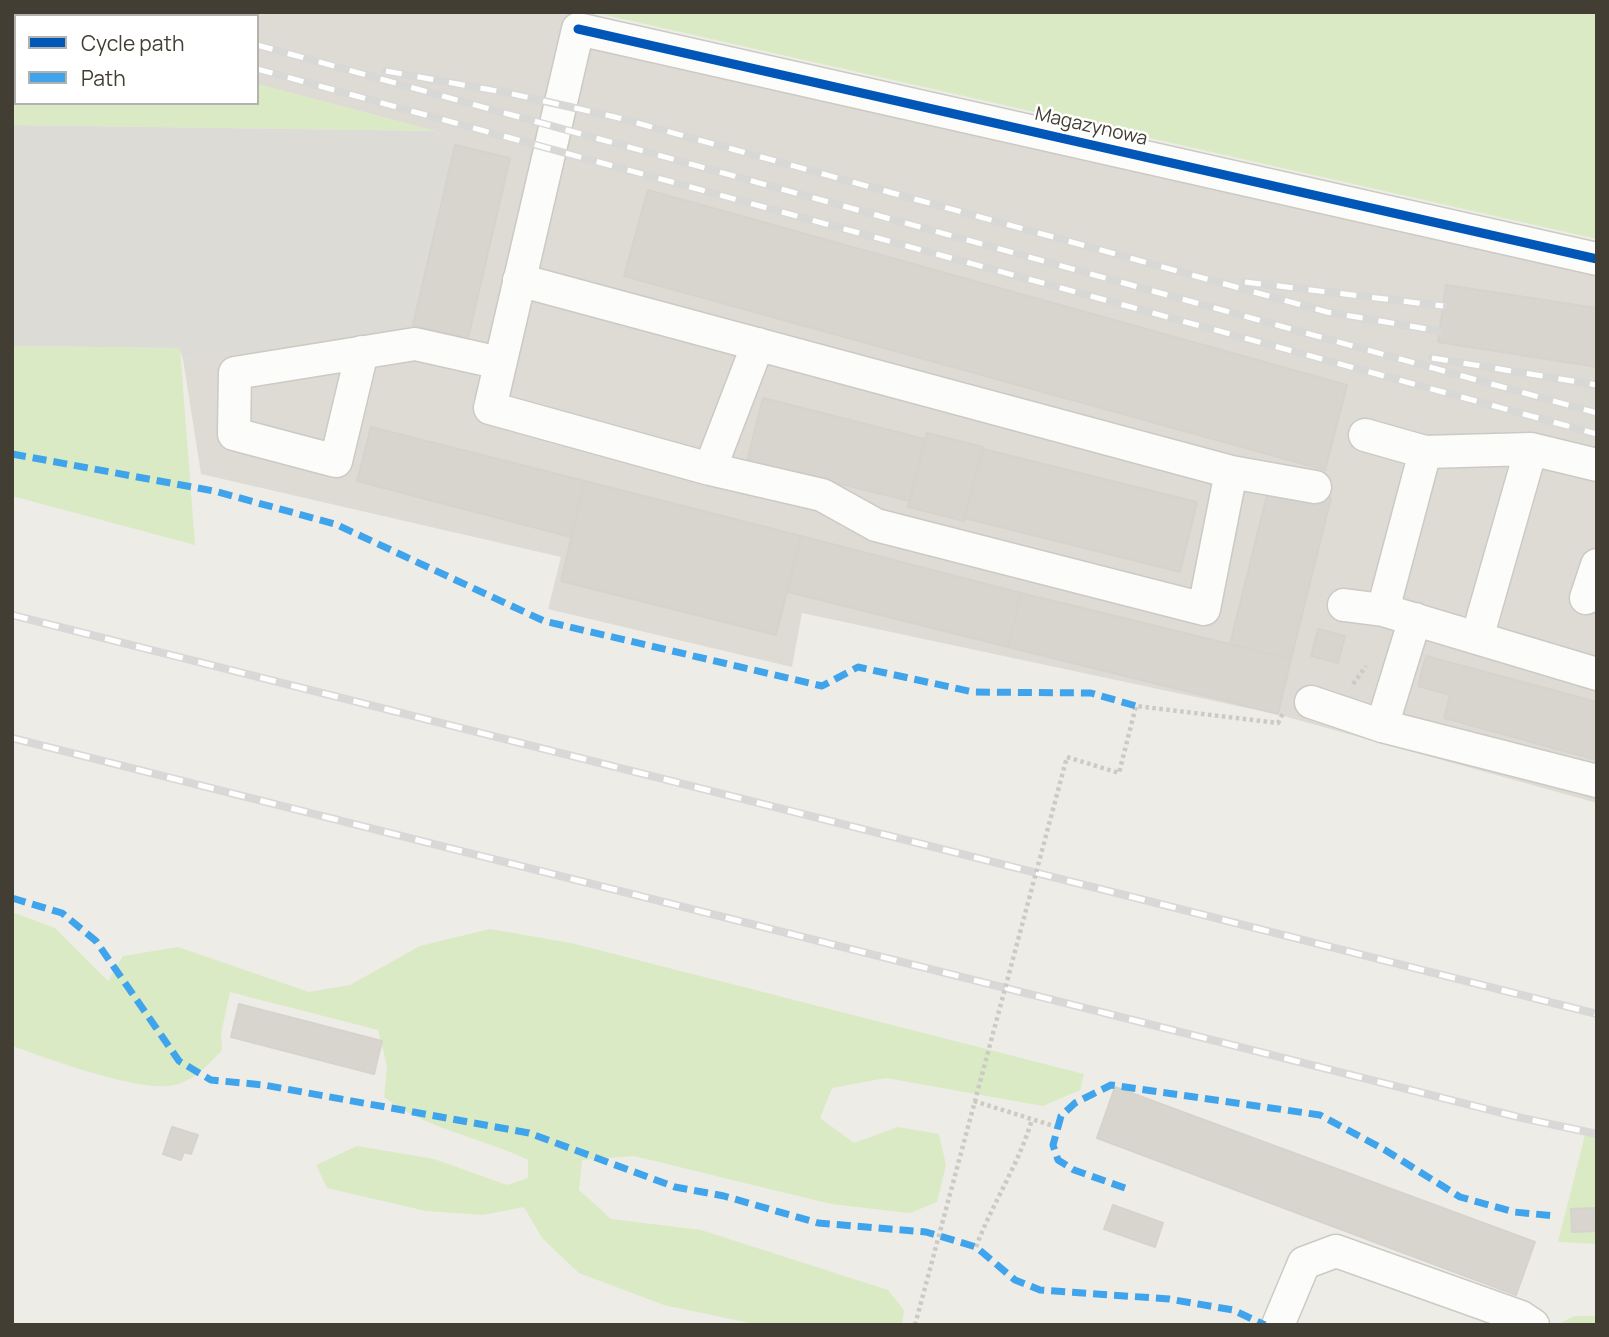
<!DOCTYPE html>
<html>
<head>
<meta charset="utf-8">
<style>
	body { margin:0 }
	#map { position:relative; width:1609px; height:1337px; overflow:hidden; background:#eeece6; font-family:Manrope,sans-serif }
	canvas { display:block }
	.frame { position:absolute; inset:0; border:14px solid #433e33; pointer-events:none }
	.legend { position:absolute; left:14px; top:14px; width:245px; height:91px; box-sizing:border-box; background:#fff; border:2px solid #b4b2ad; margin:0; padding:9px 12px; list-style:none; font-size:21px; color:#433e33 }
	.legend li { display:flex; align-items:center; gap:14px; height:35px }
	.legend b { width:35px; border:2px solid #b4b2ad }
</style>
</head>
<body>
<div id="map">
<canvas width="1609" height="1337"></canvas>
<div class="frame"></div>
<ul class="legend">
<li><b style="height:9px;background:#0057b8"></b>Cycle path</li>
<li><b style="height:9px;background:#3fa4eb"></b>Path</li>
</ul>
</div>
<script>
const g = document.querySelector('canvas').getContext('2d');
g.lineJoin = 'round';
function paint(path, color) { g.fillStyle = color; g.fill(path, 'evenodd'); }
function trace(path, color, width, dash) { g.strokeStyle = color; g.lineWidth = width; g.lineCap = dash ? 'butt' : 'round'; g.setLineDash(dash || []); g.stroke(path); }
function label(font, color, halo, rows, align = 'center') {
  g.font = font + ' Manrope,sans-serif'; g.lineWidth = 5; g.setLineDash([]); g.textBaseline = 'middle'; g.strokeStyle = halo; g.fillStyle = color; for (const [text, x, y, turn = 0] of rows) {
    g.save(); g.translate(x, y); g.rotate((+turn || 0) * Math.PI / 180); g.textAlign = isNaN(turn) ? turn : align; if (halo) g.strokeText(text, 0, 0); g.fillText(text, 0, 0); g.restore();
  }
}
const industrial = new Path2D(`
	M12 12H583L1597 263V803L1280 715 802 613 792 667 548 609 561 557 201 474 183 359 410 324 455 145 435 131 257 84V16H16V20L12 19Z`);
const green = new Path2D(`
	M592 12H1597V239Z
	M12 19 16 20V103H257V84L435 131 12 125Z
	M12 346 180 348 195 545 12 496Z
	M12 912 55 928 108 981 123 956 178 947 309 992 350 985 420 946 490 929 571 943 1084 1074 1080 1090 1043 1106 886 1078 832 1088 820 1118 854 1143 898 1127 939 1134 946 1165 937 1202 910 1213 831 1204 634 1156 582 1160 579 1190 611 1219 701 1230 888 1290 904 1310 902 1325H759L664 1305 579 1273 542 1238 524 1207 483 1215 426 1211 327 1188 316 1165 357 1146 434 1159 507 1185 528 1178V1160C481 1137 425 1129 384 1097L387 1066 378 1030 230 992 221 1034 222 1050C209 1064 195 1080 175 1085 138 1093 50 1059 12 1046Z
	M1585 1135 1597 1137V1244L1558 1242Z
	M1574 1316H1597V1325H1557Z`);
const parking = new Path2D(`
	M12 125 435 131 455 145 413 325 183 359 179 348 12 346Z`);
const building = new Path2D(`
	M455 145 510 158 468 338 413 325Z
	M648 190 1347 385 1325 470 624 276Z
	M1446 285 1597 308V367L1438 342Z
	M763 398 925 439 910 501 747 461Z
	M371 427 585 481 571 537 357 481Z
	M927 433 983 447 964 521 908 507Z
	M983 449 1197 502 1180 572 964 518Z
	M585 481 801 536 776 635 561 581Z
	M1270 483 1331 498 1291 659 1230 644Z
	M801 536 1021 593 1008 647 788 592Z
	M1021 593 1291 659 1278 714 1008 647Z
	M1318 629 1345 636 1338 663 1311 656Z
	M1426 656 1597 702V760L1444 718 1450 695 1418 686Z
	M239 1004 382 1041 374 1074 231 1037Z
	M1115 1087 1535 1242 1516 1295 1097 1138Z
	M172 1127 198 1135 191 1154 184 1152 181 1160 163 1154Z
	M1113 1205 1163 1223 1155 1247 1104 1229Z
	M1597 1208V1231L1572 1232 1571 1209Z`);
const path = new Path2D(`
	M1353 684 1366 666
	M1067 757 1119 773 1136 706 1278 723 1283 713
	M974 1101 1057 1127
	M976 1247C992 1204 1020 1162 1032 1119`);
const minor = new Path2D(`
	M519 280 1231 472 1204 609 876 525 822 495 710 469 490 408 578 29 1597 259
	M362 352 336 461 234 434 235 373 415 344 500 363
	M1365 435 1425 452
	M1597 465 1531 449 1425 452 1383 610 1597 674
	M710 469 758 344
	M1231 472 1315 487
	M1586 598 1597 565
	M1344 605 1383 610
	M1415 619 1382 726 1597 781
	M1477 638 1531 449
	M1311 702 1382 726
	M1278 1325 1304 1263 1336 1251 1521 1317 1533 1325`);
const rail = new Path2D(`
	M48 12 61 16
	M132 12 145 16
	M257 45 1597 413
	M257 69 1597 434
	M386 71 508 93 615 117 1327 312 1439 331
	M1245 282 1443 306
	M1432 358 1597 385
	M12 615 1597 1014
	M12 738 1522 1118 1597 1134`);
const pathBridge = new Path2D(`
	M915 1325 1067 757`);
const quiet = new Path2D(`
	M12 454 214 491 335 524 544 621 822 686 858 667 973 692 1091 693 1136 706
	M12 898 62 913 96 941 179 1061 211 1080 264 1085 529 1133 675 1187 724 1196 818 1223 926 1232 976 1247 1015 1280 1040 1290 1169 1299 1233 1310 1265 1325
	M1125 1188 1074 1170 1058 1160 1053 1145 1061 1116 1075 1103 1111 1085 1320 1115 1385 1150 1460 1197 1514 1212 1556 1216`);
const cycleway = new Path2D(`
	M578 29 1597 259`);
const streetNames = [
	["Magazynowa",1091,127,13]
];
paint(industrial, '#dedbd4');
paint(green, '#d9eac4');
paint(parking, '#dddbd6');
paint(building, '#d8d5cf');
trace(building, '#d6d3cc', 2);
trace(minor, '#cccac4', 35);
trace(path, '#cccac5', 4.5, [3.5, 3.5]);
trace(minor, '#fcfcfb', 32);
trace(rail, '#d8d8d7', 8);
trace(rail, '#fff', 5, [16]);
trace(pathBridge, '#cccac5', 4.5, [3.5, 3.5]);
trace(quiet, '#3fa4eb', 7, [14, 7]);
trace(cycleway, '#0057b8', 9);
label('19px', '#433e33', '#fff', streetNames);
</script>
</body>
</html>
